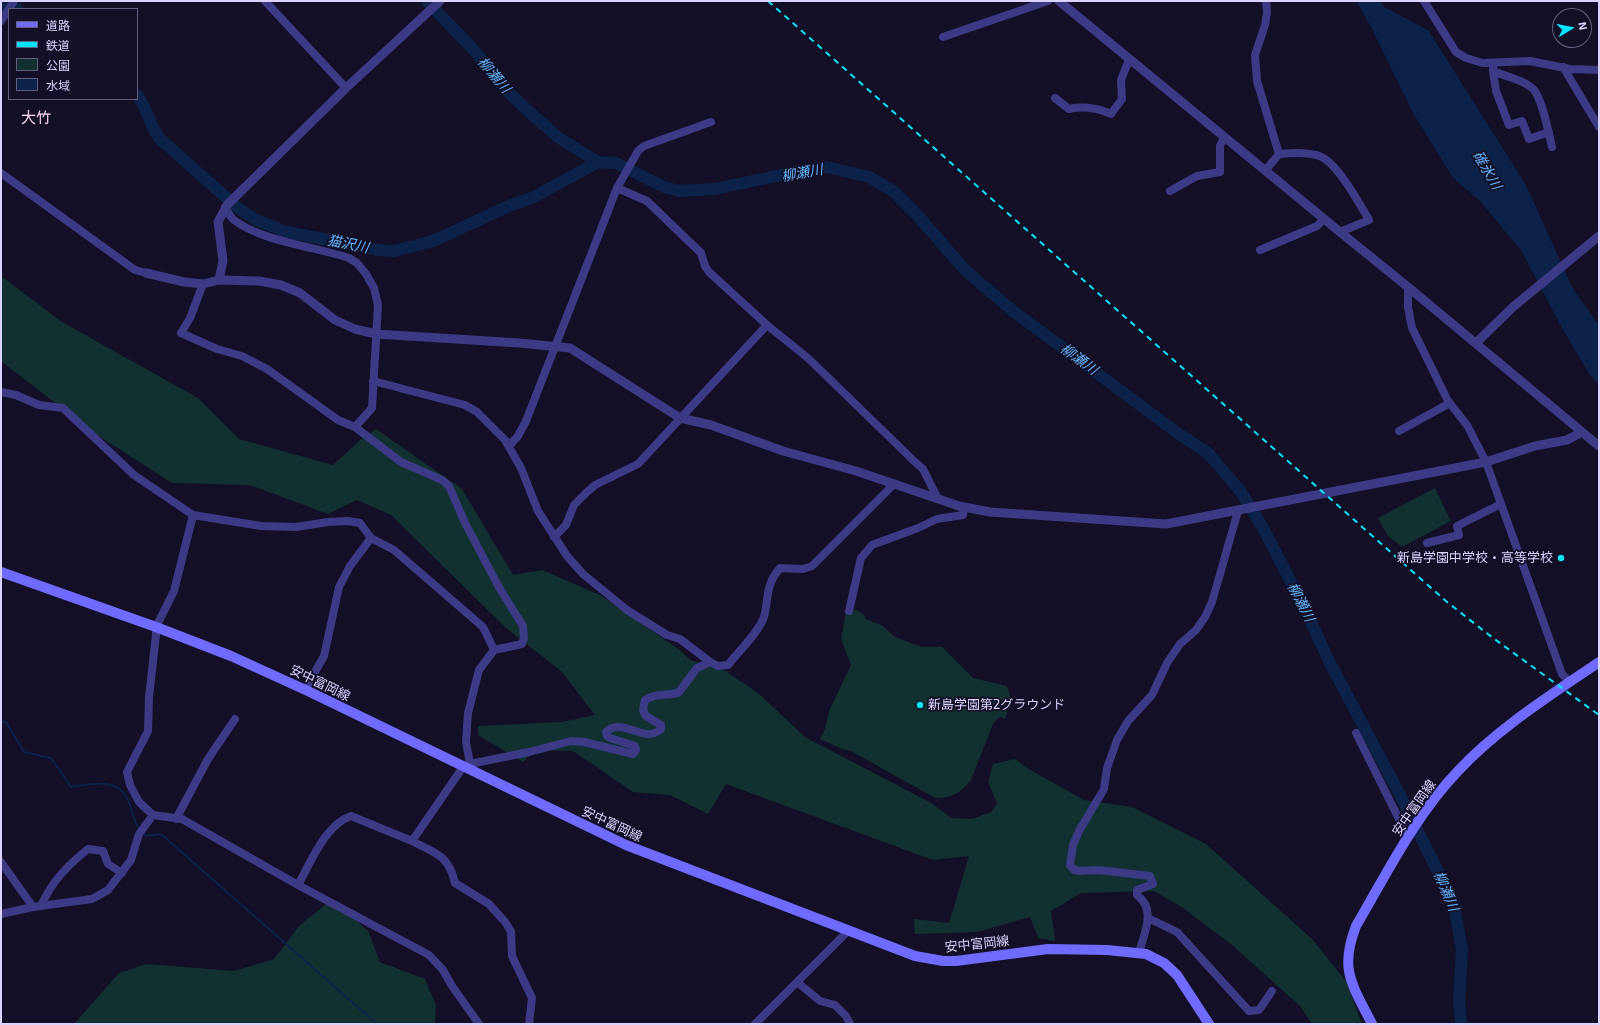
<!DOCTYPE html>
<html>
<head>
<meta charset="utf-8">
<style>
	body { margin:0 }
	#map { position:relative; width:1600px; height:1025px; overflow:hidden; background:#130f26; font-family:"Exo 2","Noto Sans JP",sans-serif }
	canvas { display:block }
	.frame { position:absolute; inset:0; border:2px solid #d9d4ff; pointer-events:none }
	.legend { position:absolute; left:8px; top:8px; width:130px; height:92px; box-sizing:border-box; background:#130f26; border:1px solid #625e7d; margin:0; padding:5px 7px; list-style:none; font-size:12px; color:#d9d4ff }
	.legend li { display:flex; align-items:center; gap:8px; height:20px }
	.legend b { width:20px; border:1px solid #625e7d }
	.north { position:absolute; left:1552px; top:8px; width:40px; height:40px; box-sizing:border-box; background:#130f26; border:1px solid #625e7d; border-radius:50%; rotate:80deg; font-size:11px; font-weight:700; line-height:16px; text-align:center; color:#d9d4ff }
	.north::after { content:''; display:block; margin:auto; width:14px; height:18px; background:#00e5ff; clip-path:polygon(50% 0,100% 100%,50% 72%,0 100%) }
</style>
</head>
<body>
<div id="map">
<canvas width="1600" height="1025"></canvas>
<div class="frame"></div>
<ul class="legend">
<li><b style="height:5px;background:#6f6bff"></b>道路</li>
<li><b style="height:5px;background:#00e5ff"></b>鉄道</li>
<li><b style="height:11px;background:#12302f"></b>公園</li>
<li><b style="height:11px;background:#0c2248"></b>水域</li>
</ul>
<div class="north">N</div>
</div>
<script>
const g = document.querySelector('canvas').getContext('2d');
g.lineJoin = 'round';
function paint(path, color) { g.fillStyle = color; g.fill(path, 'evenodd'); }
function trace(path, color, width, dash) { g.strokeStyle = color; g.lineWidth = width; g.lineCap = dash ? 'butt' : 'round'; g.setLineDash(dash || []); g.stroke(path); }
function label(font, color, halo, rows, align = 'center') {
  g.font = font + ' "Exo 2","Noto Sans JP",sans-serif'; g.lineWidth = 3.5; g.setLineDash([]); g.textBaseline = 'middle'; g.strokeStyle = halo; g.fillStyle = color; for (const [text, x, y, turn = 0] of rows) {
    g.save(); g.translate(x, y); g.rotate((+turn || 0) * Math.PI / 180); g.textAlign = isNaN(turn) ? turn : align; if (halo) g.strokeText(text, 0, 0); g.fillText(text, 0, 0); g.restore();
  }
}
const green = new Path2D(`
	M1 276 62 322 198 398 239 439 333 465 360 440 376 429 462 489 513 575 542 570 600 595 680 650 690 660 725 671 758 693 805 737 933 804 951 818 972 819 991 812 997 803 988 782 993 764 1015 759 1027 768 1084 800 1132 807 1206 844 1312 939 1346 981 1362 1024H1312L1300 1006 1232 945 1183 908 1154 891 1081 893 1051 911 1055 941 1038 938 1030 917 977 932 915 934 914 919 949 923 969 856 933 860 726 784 708 814 670 795 633 792 573 751 535 750 523 762 478 735V726L562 722 595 715 562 672 506 628 391 515 357 500 328 514 250 485 172 483 94 433 1 361Z
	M1435 488 1451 521 1402 547 1388 536 1378 518Z
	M853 610H857L864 615 866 619 883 626 895 637 922 647H942L973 678 1007 686 1011 699 1005 719 1001 717 998 718 993 724 971 780C961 793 951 798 935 798L851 751 842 749 820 739 825 729 829 711 851 665 841 639 846 612Z
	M326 904 342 908 368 931 380 962 425 979 436 1005 435 1024H74L119 973 146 964 234 971 274 959 299 926Z`);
const water = new Path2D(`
	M1356 1H1380L1384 7 1428 30 1526 185 1573 289 1599 325V385L1590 375 1562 328 1521 250 1479 200 1453 178 1413 113 1370 25Z`);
const stream = new Path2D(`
	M1 721 6 722 24 752 51 758 71 787C89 784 118 777 128 800 132 809 133 820 139 829
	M142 832 146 836 161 834 377 1024`);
const river = new Path2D(`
	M427 1 472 48 505 89 536 118 559 138 598 162 616 163 664 187 679 191 715 189 799 171 826 167 869 177 893 191 919 217 965 270 1013 311 1179 434 1208 453 1241 492 1263 528 1302 603 1330 663 1399 793 1454 904 1462 950 1459 999 1461 1024
	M1 6 17 9
	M137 95C147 107 149 124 159 138L238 208 256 220 287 232 378 250 394 251 433 241 509 206 532 198 598 162`);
const minor = new Path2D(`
	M265 1 346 88
	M1266 1 1267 12 1265 25 1255 55 1257 81 1279 154
	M1424 1 1456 52 1466 58 1483 63 1530 61 1570 69 1599 70
	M9 9 14 1
	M1 21 9 9
	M943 37 1048 1
	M1493 64V71C1506 77 1523 79 1533 89 1542 97 1549 135 1552 147
	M1563 67 1599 127
	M1493 71 1496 91 1509 125 1522 121 1529 139 1549 132
	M1055 98 1069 109C1084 106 1098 108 1111 114L1122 99 1121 80 1129 60
	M1265 171 1279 154C1292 153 1314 151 1325 159 1341 170 1359 203 1369 220L1340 232
	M1 173 135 270 146 273
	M617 188 647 201 701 253 705 266 709 272 767 325 809 359 916 463 923 469 938 499
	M1170 191 1197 176 1220 172V146L1224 137
	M225 207C228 212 230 217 234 220 260 241 317 247 349 258L357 263 366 274 374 288 378 305 372 408 355 427
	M1260 250 1317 226 1324 219
	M203 284 190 318 181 333 217 349 242 356 267 369 338 420 355 427 401 462 442 480 449 486 465 523 500 589 523 626 524 638 522 644 494 650 479 670 468 713 466 742 470 764
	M1408 287V307L1412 328 1448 401 1467 425 1486 462 1562 674 1570 682
	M373 381 465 405 477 412 505 440 521 468 538 511 567 556 583 574 627 610 667 635 680 639 710 662 718 666 728 665C738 652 759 632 764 617 769 598 765 585 780 568L803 569 812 566 893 485
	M1 392 16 395 39 405 63 408 134 475 193 515 261 526 296 527 328 522 348 521 360 523 371 538 394 550 483 627 494 650
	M1399 431 1450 403
	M509 446 518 436 526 421 617 188 638 151 644 146 711 122
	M193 515 174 591 156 627V635L149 697 148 731 127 772 130 785 139 802 153 815 182 819 298 885 429 955 443 970 452 986 479 1024
	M554 537 566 525 574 505 586 493 595 485 638 464 767 325
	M1427 543 1459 535 1457 526 1501 504
	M849 611 861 558 872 545 918 528 937 519 963 515 964 507
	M305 690 324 656 339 587 350 566 371 538
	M1356 733 1406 833 1407 839
	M176 819 208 759 235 719
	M412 841C436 854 448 854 455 883L489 904 506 923 511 932 512 956 532 998 529 1024
	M1 862 33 907
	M298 885C311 862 325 825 351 816L412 841 463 767 470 764 529 752 571 741 584 742 633 754 636 750 635 746 610 738 607 736 606 732C622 716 645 745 661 729V725L646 716 643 710 645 700C656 692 668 697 679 692L697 668 710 662
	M41 906C52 881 67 866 88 849L103 851 108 864 122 873
	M1 914 33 907 92 899 108 890 131 860 139 834 153 815
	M1148 918 1177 932 1249 1011 1259 1010 1272 991
	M1139 953C1144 933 1157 910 1137 895V890L1153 884 1150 876 1098 870 1079 871 1074 870 1070 865 1073 845 1079 831 1104 789 1107 768 1117 740 1128 721 1152 695 1167 663 1180 644 1196 630 1205 617 1212 602 1238 511
	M797 982 820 1001 835 1005 846 1016 850 1024
	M755 1024 848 931`);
const tertiary = new Path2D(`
	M1059 1 1340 232 1408 287 1599 446
	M146 273 184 282 203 284 219 280 259 281 281 285 300 293 335 320 355 329 376 334 519 343 570 348 680 418 711 425 783 451 856 471 959 506 990 512 1166 524 1486 462 1535 446 1567 440 1582 432
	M219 280 223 261 218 222 227 205 346 88 440 1
	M1476 343 1513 307 1599 236`);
const secondary = new Path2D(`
	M1 572 156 627 231 656 310 692 626 845 915 956 943 961H956L1048 949 1107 950 1146 954 1164 963 1177 975 1209 1024
	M1372 1024C1352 984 1339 970 1356 926 1387 873 1415 816 1458 771 1498 728 1551 695 1599 662`);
const rail = new Path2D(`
	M768 1 1447 602 1493 638 1599 715`);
const markers = [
	[1561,558,4,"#00e5ff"],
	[920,705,4,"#00e5ff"]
];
const poiNames = [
	["新島学園中学校・高等学校",1553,558],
	["新島学園第2グラウンド",928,705,"left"]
];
const streetNames = [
	["安中富岡線",320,683,26],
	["安中富岡線",1414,808,-55],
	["安中富岡線",612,824,25],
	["安中富岡線",977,944,-6]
];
const waterNames = [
	["柳瀬川",494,75,50],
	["碓氷川",1487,170,60],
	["柳瀬川",802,173,-10],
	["猫沢川",348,244,11],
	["柳瀬川",1079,359,36],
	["柳瀬川",1301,602,63],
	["柳瀬川",1446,891,67]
];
const quarterNames = [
	["大竹",36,118]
];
paint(green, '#12302f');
paint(water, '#0c2248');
trace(stream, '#0c2248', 2);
trace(river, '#0c2248', 12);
trace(minor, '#3d3a85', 8);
trace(tertiary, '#3d3a85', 9);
trace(secondary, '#6f6bff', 10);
trace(rail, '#00e5ff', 2, [6, 5]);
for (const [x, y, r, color] of markers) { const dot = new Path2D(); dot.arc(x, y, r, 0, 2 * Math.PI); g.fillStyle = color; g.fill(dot); trace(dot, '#130f26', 1.5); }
label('13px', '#d9d4ff', '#130f26', poiNames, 'right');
label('13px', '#d9d4ff', '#130f26', streetNames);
label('italic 14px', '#62b6ff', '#130f26', waterNames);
label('15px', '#ffd6f0', '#130f26', quarterNames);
</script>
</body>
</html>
